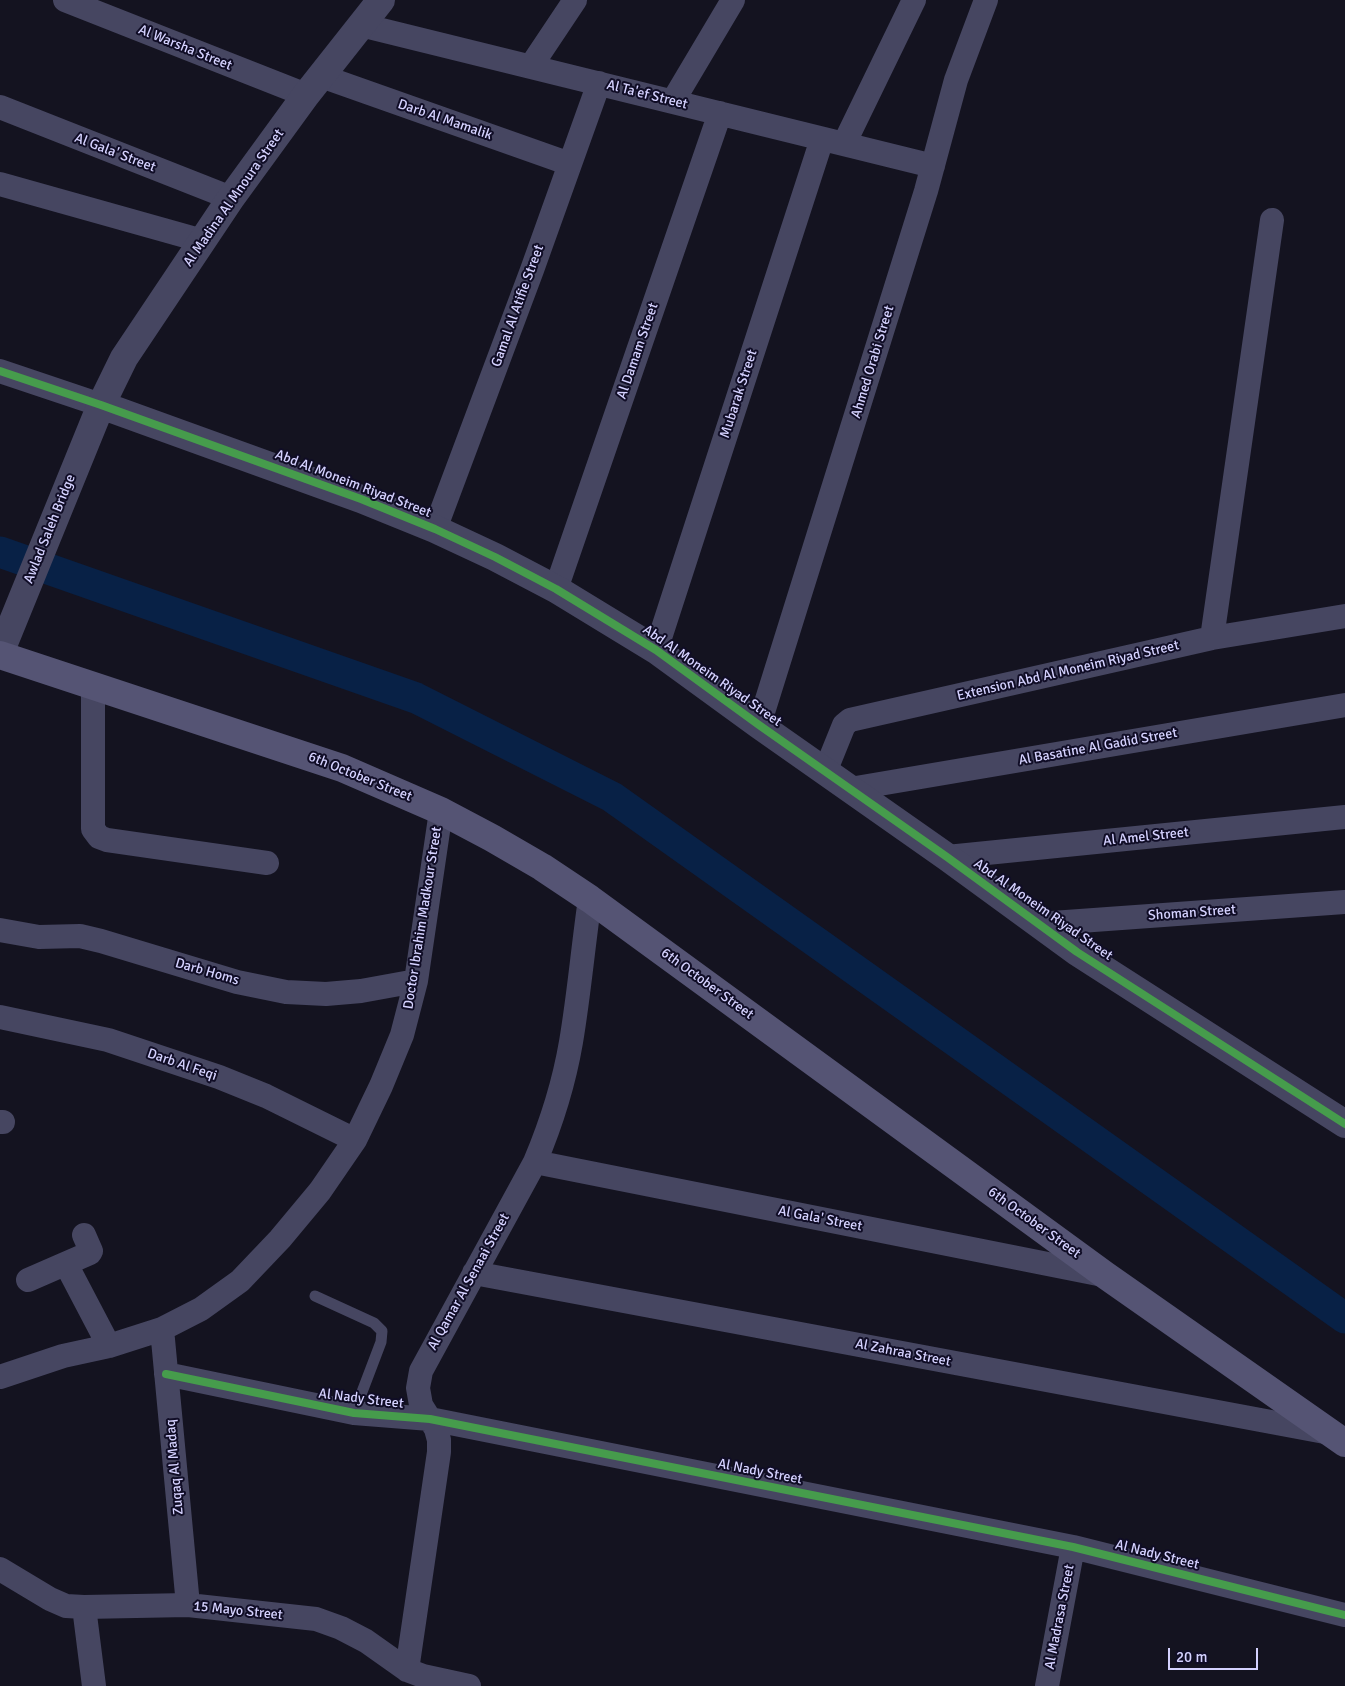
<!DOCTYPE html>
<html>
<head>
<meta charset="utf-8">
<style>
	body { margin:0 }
	#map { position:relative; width:1345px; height:1686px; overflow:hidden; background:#141320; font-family:Signika,sans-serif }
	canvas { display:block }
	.scale { position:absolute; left:1168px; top:1648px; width:90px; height:22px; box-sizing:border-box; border:2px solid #d5d2ff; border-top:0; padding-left:6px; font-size:15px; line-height:18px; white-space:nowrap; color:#d5d2ff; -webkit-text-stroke:4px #100d26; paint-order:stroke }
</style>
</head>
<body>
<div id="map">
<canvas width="1345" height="1686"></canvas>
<div class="scale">20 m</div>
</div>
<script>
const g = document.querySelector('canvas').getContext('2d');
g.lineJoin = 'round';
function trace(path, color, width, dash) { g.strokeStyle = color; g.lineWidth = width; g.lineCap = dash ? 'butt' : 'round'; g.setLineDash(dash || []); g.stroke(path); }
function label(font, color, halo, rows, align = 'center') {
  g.font = font + ' Signika,sans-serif'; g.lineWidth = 4; g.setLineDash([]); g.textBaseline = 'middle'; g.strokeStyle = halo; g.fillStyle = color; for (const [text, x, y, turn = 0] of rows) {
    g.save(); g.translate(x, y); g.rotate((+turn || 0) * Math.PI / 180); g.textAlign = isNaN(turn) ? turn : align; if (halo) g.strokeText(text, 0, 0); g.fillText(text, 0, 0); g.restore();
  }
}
const canal = new Path2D(`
	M0 552 416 698 612 797 1345 1318`);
const service = new Path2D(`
	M315 1296 374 1323 382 1331 381 1342 354 1413`);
const minor = new Path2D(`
	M65 0 306 95
	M361 25 933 166
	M531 66 575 0
	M321 76 570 164
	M673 101 733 0
	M0 107 231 198
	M844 144 914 0
	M0 184 203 241
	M0 371 101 405
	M435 529 532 270 599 83
	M556 589 720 113
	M1212 638 1272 220
	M656 650 822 139
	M93 685V829L99 837 107 840 267 863
	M759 725 926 191 956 80 986 0
	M825 772 844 725 850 720 1212 638 1345 616
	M850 789 1345 705
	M947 857 1345 817
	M1038 924 1345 902
	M0 930 39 937 80 936 101 941 237 982 286 992 326 994 361 991 416 981
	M0 1017 108 1040 219 1077 266 1096 355 1140
	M0 1122H3
	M535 1162 1103 1275
	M66 1264 109 1346
	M474 1273 1330 1433
	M28 1280 90 1253 91 1251 84 1235
	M162 1329 188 1605
	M166 1374 354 1413 430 1419 1073 1547 1345 1615
	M0 1377 63 1356 109 1346 162 1329 201 1309 240 1281 280 1239 320 1191 355 1140 381 1086 402 1035 416 981 441 811
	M0 1569 50 1599 66 1606 84 1607 188 1605 316 1619 341 1628 366 1641 407 1670 423 1676 469 1686
	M84 1607 94 1686
	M407 1670 439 1452V1440L436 1429 421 1405 418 1388 421 1371 535 1162C551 1124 564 1083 571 1042 579 995 583 947 590 899
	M1047 1686 1073 1547`);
const tertiary = new Path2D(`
	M101 405 361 499 435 529 495 557 556 589 656 650 759 725 947 857 1077 952 1345 1124
	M0 653 101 405 124 358 231 198 306 95 381 0`);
const secondary = new Path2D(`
	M0 655 342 768 441 811 492 838 542 867 590 899 1105 1275 1345 1443`);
const cycleway = new Path2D(`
	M0 371 101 405 361 499 435 529 495 557 556 589 656 650 759 725 947 857 1077 952 1345 1124
	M166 1374 354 1413 430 1419 1073 1547 1345 1615`);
const streetNames = [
	["Al Warsha Street",185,48,22],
	["Al Ta'ef Street",647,95,14],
	["Darb Al Mamalik",445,120,19],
	["Al Gala' Street",115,153,21],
	["Al Madina Al Mnoura Street",234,198,-55],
	["Gamal Al Atifie Street",518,306,-70],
	["Al Damam Street",638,351,-71],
	["Ahmed Orabi Street",873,362,-73],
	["Mubarak Street",739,394,-72],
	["Abd Al Moneim Riyad Street",353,484,21],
	["Awlad Saleh Bridge",50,529,-68],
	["Extension Abd Al Moneim Riyad Street",1068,671,-13],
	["Abd Al Moneim Riyad Street",712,676,35],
	["Al Basatine Al Gadid Street",1098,747,-10],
	["6th October Street",360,777,22],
	["Al Amel Street",1146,837,-6],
	["Abd Al Moneim Riyad Street",1043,910,35],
	["Shoman Street",1192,913,-4],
	["Doctor Ibrahim Madkour Street",423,918,-81],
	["Darb Homs",207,972,16],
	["6th October Street",707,984,36],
	["Darb Al Feqi",182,1065,19],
	["Al Gala' Street",820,1219,11],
	["6th October Street",1034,1223,36],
	["Al Qamar Al Senaai Street",469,1282,-61],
	["Al Zahraa Street",903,1353,11],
	["Al Nady Street",361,1399,7],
	["Zuqaq Al Madaq",175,1467,-95],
	["Al Nady Street",760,1472,11],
	["Al Nady Street",1157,1555,14],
	["15 Mayo Street",238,1611,6],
	["Al Madrasa Street",1060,1617,-79]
];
trace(canal, '#082146', 31);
trace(service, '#464661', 11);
trace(minor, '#464661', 24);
trace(tertiary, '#464661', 28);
trace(secondary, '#555474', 28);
trace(cycleway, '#469c4c', 8);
label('14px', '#d5d2ff', '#100d26', streetNames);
</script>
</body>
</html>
